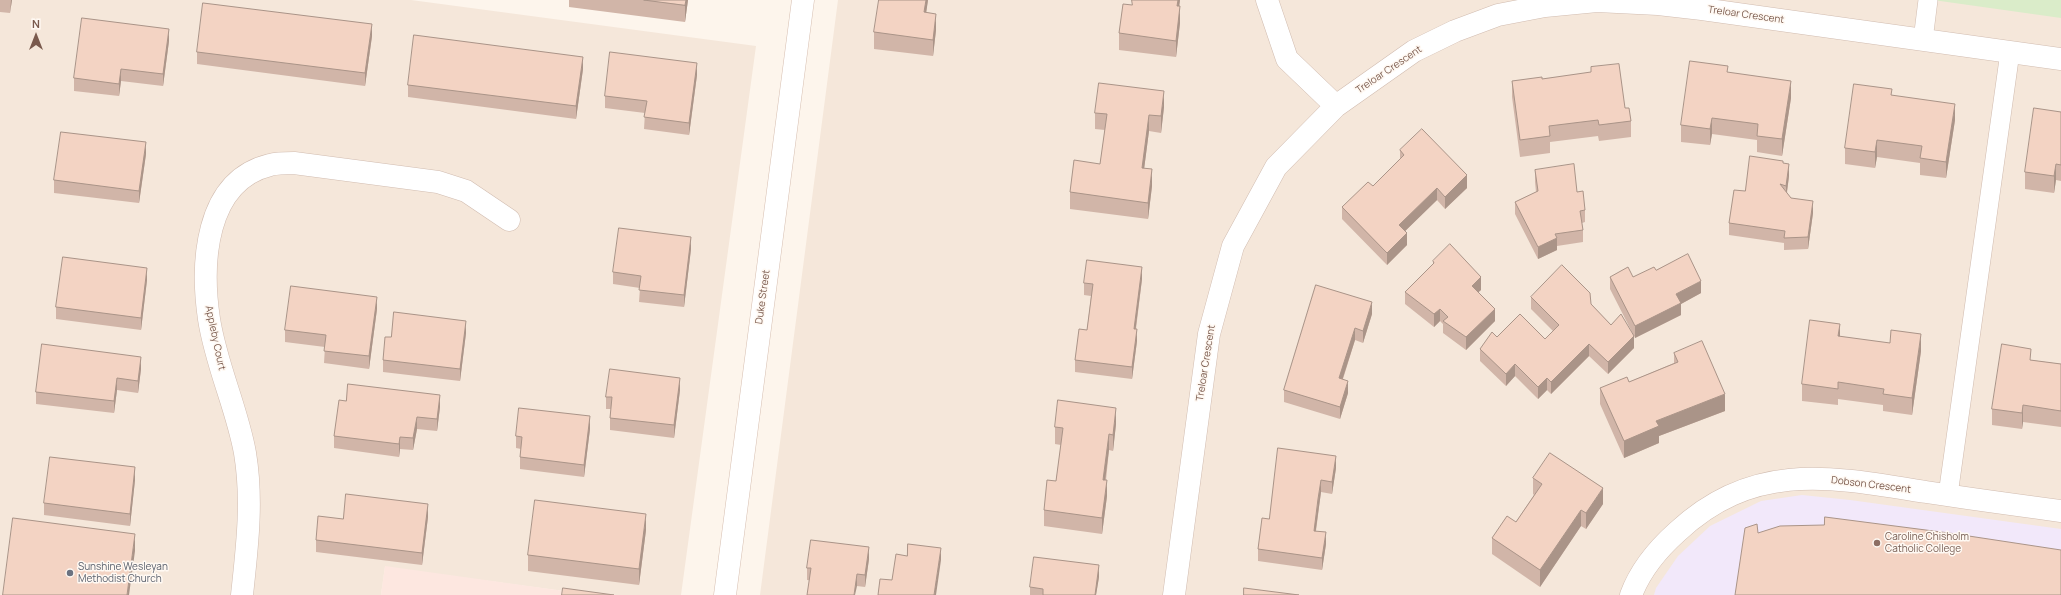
<!DOCTYPE html>
<html>
<head>
<meta charset="utf-8">
<style>
	body { margin:0 }
	#map { position:relative; width:2061px; height:595px; overflow:hidden; background:#fdf5ec; font-family:Manrope,sans-serif }
	canvas { display:block }
	.north { position:absolute; left:16px; top:16px; width:40px; height:40px; -webkit-text-stroke:3px #fff9f3; paint-order:stroke; rotate:0deg; font-size:11px; font-weight:700; line-height:16px; text-align:center; color:#7a5a4d }
	.north::after { content:''; display:block; margin:auto; width:14px; height:18px; background:#7a5a4d; clip-path:polygon(50% 0,100% 100%,50% 72%,0 100%) }
</style>
</head>
<body>
<div id="map">
<canvas width="2061" height="595"></canvas>
<div class="north">N</div>
</div>
<script>
const g = document.querySelector('canvas').getContext('2d');
g.lineJoin = 'round';
function paint(path, color) { g.fillStyle = color; g.fill(path, 'evenodd'); }
function trace(path, color, width, dash) { g.strokeStyle = color; g.lineWidth = width; g.lineCap = dash ? 'butt' : 'round'; g.setLineDash(dash || []); g.stroke(path); }
function label(font, color, halo, rows, align = 'center') {
  g.font = font + ' Manrope,sans-serif'; g.lineWidth = 3; g.setLineDash([]); g.textBaseline = 'middle'; g.strokeStyle = halo; g.fillStyle = color; for (const [text, x, y, turn = 0] of rows) {
    g.save(); g.translate(x, y); g.rotate((+turn || 0) * Math.PI / 180); g.textAlign = isNaN(turn) ? turn : align; if (halo) g.strokeText(text, 0, 0); g.fillText(text, 0, 0); g.restore();
  }
}
const residential = new Path2D(`
	M0 0H411L756 46 681 595H593L385 567 381 595H0Z
	M838 0H2061V595H760Z`);
const commercial = new Path2D(`
	M385 566 593 595H381Z`);
const education = new Path2D(`
	M1802 495 1850 500 2061 529V595H1654L1656 588 1678 556 1710 526 1761 501Z`);
const green = new Path2D(`
	M1933 0H2061V18Z`);
const lane = new Path2D(`
	M1923 40 1928 0
	M1948 495 2010 52`);
const street = new Path2D(`
	M1267 0 1287 59 1336 106
	M242 595C247 548 253 501 245 453 237 408 216 365 209 319 201 265 204 181 270 165 277 163 286 163 294 163L438 182 466 191 509 220
	M1174 595 1209 334 1233 246 1276 167 1336 106 1414 51 1455 31 1498 15 1545 6 1597 1 1658 4 1702 9 2061 59
	M1631 595C1640 571 1658 549 1677 532 1754 460 1832 477 1926 492 1971 499 2016 505 2061 511`);
const secondary = new Path2D(`
	M725 595 803 0`);
const wall = new Path2D(`
	M0 0H12L10 13 0 12Z
	M569 0H688L685 22 569 7Z
	M928 0 926 12 936 30 933 56 874 49V32Z
	M1132 0H1180L1179 6 1180 23 1176 57 1119 50V33L1132 5Z
	M372 36 365 86 197 64V52Z
	M169 41 163 86 121 81 119 96 74 91V78Z
	M1591 67 1625 108 1631 121V137L1599 141 1598 136 1550 142V153L1520 157 1512 97V81L1542 79 1591 73Z
	M583 69 576 119 408 97V85Z
	M1728 73 1791 98 1782 156 1757 152V140L1712 134 1710 145 1681 142V125Z
	M697 75 689 135 644 129 645 113 605 108V96Z
	M1892 95 1955 120 1946 178 1920 175V163L1877 157 1875 168 1845 164V148Z
	M1164 107 1161 133 1149 131 1144 169 1152 186 1148 219 1070 209V192L1100 164 1105 130 1095 129V113Z
	M2061 112V181L2056 180 2054 193 2025 189V172Z
	M1400 150 1467 188 1445 209 1437 200 1405 231 1407 245 1387 265 1342 219V207L1373 186 1400 159Z
	M146 154 139 203 54 193V180Z
	M1783 163 1789 176 1787 193 1791 198 1813 213 1808 249 1784 250V243L1729 235V223L1745 191Z
	M1535 170 1577 192 1585 210V222L1582 223 1583 230V242L1557 246V250L1538 259 1515 214V202L1536 192 1535 182Z
	M691 249 684 307 639 302 640 288 613 284V272Z
	M1433 261 1481 290 1478 292 1495 321 1466 350 1443 333V324L1440 321 1434 327 1405 304V292L1433 265Z
	M1656 270 1701 293 1681 304V315L1635 338 1634 336V348L1608 374 1589 356 1551 394 1547 390 1538 399 1515 376 1506 386 1480 361V349L1497 337 1545 339 1553 331 1531 309V297L1591 304 1611 325 1633 334 1610 289V277H1633Z
	M1142 279 1136 329 1137 341 1132 379 1075 372V360L1087 330 1091 296 1084 295V283Z
	M147 280 141 330 56 319V307Z
	M1316 285 1372 314 1363 343 1355 340 1343 379 1348 393 1340 419 1284 402V390Z
	M377 309 369 369 324 363 325 347 285 342V330Z
	M466 333 460 381 383 372V360L391 337Z
	M1840 337 1921 351 1912 415 1883 411V405L1838 399V405L1802 401V384Z
	M1674 353 1725 411 1659 436V443L1624 458 1600 404V388L1629 382 1674 363Z
	M2031 360 2061 364V427L2023 422 2022 429 1992 425V409Z
	M141 369 138 393 117 390 114 413 36 404V392Z
	M680 390 674 438 610 430V418L611 409H606V397Z
	M346 401 440 407 437 431 417 429 413 450 400 449 399 457 334 448V436Z
	M1116 424 1113 451 1109 450 1106 480 1107 496 1102 534 1044 526V510L1056 481 1061 445 1055 444V427Z
	M590 429 584 477 520 469V457L521 449 516 448V436Z
	M1336 468 1332 494 1321 492 1316 531 1326 544 1322 570 1258 561V549L1269 519Z
	M1533 478 1603 504 1586 529 1581 526 1540 587 1492 554V538L1516 522 1534 495 1533 494Z
	M135 480 130 526 44 515V503Z
	M428 517 422 565 316 552V540L343 519Z
	M646 530 639 585 528 571V555Z
	M869 559 865 587 807 580V568Z
	M1099 577 1096 595H1030V587Z`);
const shadedWall = new Path2D(`
	M11 0H12L10 13Z
	M686 0H688L685 22V5Z
	M926 0H928L924 28V12Z
	M1178 0H1180L1177 22V6Z
	M1180 6V23L1176 57V41Z
	M936 14V30L933 56V40Z
	M372 24V36L365 86V73Z
	M169 29V41L163 86V74Z
	M583 57V69L576 119V106Z
	M697 63V75L689 135V123Z
	M121 69V81L119 96V84Z
	M1791 81V98L1782 156V139Z
	M1164 91V107L1161 133V116Z
	M1955 104V120L1946 178V162Z
	M1149 115V131L1142 185V168Z
	M1712 118V134L1710 145V129Z
	M1877 140V157L1875 168V152Z
	M146 142V154L139 203V191Z
	M1789 164V176L1786 198V186Z
	M2056 164V180L2054 193V176Z
	M1152 169V186L1148 219V203Z
	M1467 175V188L1445 209V197Z
	M1437 188V200L1399 237V225Z
	M1813 201V213L1808 249V237Z
	M1407 233V245L1387 265V253Z
	M691 237V249L684 307V295Z
	M1557 238V250L1538 259V247Z
	M1142 267V279L1134 341V329Z
	M147 268V280L141 330V318Z
	M1481 277V290L1472 298V286Z
	M1701 281V293L1681 304V315L1635 338V326L1676 294Z
	M377 297V309L369 369V356Z
	M1372 302V314L1363 343V331Z
	M1440 309V321L1434 327V314Z
	M1495 309V321L1466 350V337Z
	M466 321V333L460 381V369Z
	M1840 324V341L1838 336Z
	M1355 328V340L1339 390V378Z
	M1137 329V341L1132 379V367Z
	M1921 334V351L1912 415V398Z
	M1634 336V348L1608 374V362Z
	M1589 344V356L1551 394V382Z
	M141 357V369L138 393V381Z
	M1515 364V376L1506 386V374Z
	M117 378V390L114 413V401Z
	M680 378V390L674 438V425Z
	M1547 378V390L1538 399V387Z
	M1348 381V393L1340 419V407Z
	M1725 394V411L1659 436V443L1624 458V441L1656 421Z
	M440 395V407L437 431V419Z
	M2023 405V422L2022 429V413Z
	M1116 408V424L1113 451V435Z
	M590 416V429L584 477V465Z
	M417 417V429L413 450V438Z
	M1109 434V450L1103 496V480Z
	M400 437V449L399 457V444Z
	M1336 456V468L1332 494V482Z
	M135 467V480L130 526V514Z
	M1107 480V496L1102 534V518Z
	M1321 480V492L1314 543V531Z
	M1603 488V504L1586 529V513Z
	M428 504V517L422 565V553Z
	M1581 510V526L1540 587V570Z
	M646 514V530L639 585V569Z
	M1326 532V544L1322 570V558Z
	M135 534V551L129 595H127Z
	M869 547V559L865 587V575Z
	M941 548V560L936 595H934Z
	M1099 565V577L1096 595H1095Z
	M857 574V586L855 595H854Z`);
const building = new Path2D(`
	M644 0H686L685 5Z
	M879 0H926L924 12 936 14 933 40 874 32Z
	M1132 0H1178L1177 6H1180L1176 41 1119 33 1123 4 1132 5Z
	M203 3 372 24 365 73 197 52Z
	M82 18 169 29 163 74 121 69 119 84 74 78Z
	M414 35 583 57 576 106 408 85Z
	M610 52 697 63 689 123 644 117 647 101 605 96Z
	M1690 61 1728 66 1727 72 1791 81 1782 139 1757 136 1758 124 1712 118 1710 129 1681 125Z
	M1619 64 1625 108H1629L1631 121 1599 125 1598 120 1549 126 1550 136 1520 140 1512 81 1542 77V79L1591 72V67Z
	M1099 83 1164 91 1161 116 1149 115 1142 168 1152 169 1148 203 1070 192 1074 160 1100 164 1107 114 1095 113Z
	M1854 84 1892 89 1891 95 1955 104 1946 162 1920 158 1922 146 1877 140 1875 152 1845 148Z
	M2034 108 2061 112V165L2056 164 2054 176 2025 172Z
	M1422 129 1467 175 1445 197 1437 188 1399 225 1407 233 1387 253 1342 207 1368 182 1373 186 1404 155 1400 150Z
	M61 132 146 142 139 191 54 180Z
	M1750 156 1783 161V163L1789 164 1786 186 1780 184 1791 198 1813 201 1808 237 1784 238 1785 231 1729 223 1734 190 1745 191Z
	M1574 164 1577 192 1583 191 1585 210 1580 211 1583 230 1555 234 1557 238 1538 247 1515 202 1538 191 1535 170Z
	M619 228 691 237 684 295 639 290 641 276 613 272Z
	M1450 244 1481 277 1472 286 1495 309 1466 337 1443 321 1448 317 1440 309 1434 314 1405 292 1434 263 1433 261Z
	M1688 254 1701 281 1676 294 1681 303 1635 326 1610 277 1628 267 1633 277 1654 267 1656 270Z
	M63 257 147 268 141 318 56 307Z
	M1087 260 1142 267 1134 329H1137L1132 367 1075 360 1079 329 1087 330 1093 284 1084 283Z
	M1562 265 1590 293 1591 304 1611 325 1621 314 1634 336 1608 362 1589 344 1551 382 1547 378 1538 387 1515 364 1506 374 1480 349 1492 332 1497 337 1520 314 1545 339 1559 325 1531 297Z
	M1316 285 1372 302 1363 331 1355 328 1339 378 1348 381 1340 407 1284 390Z
	M291 286 377 297 369 356 324 351 326 335 285 330Z
	M394 312 466 321 460 369 383 360 385 337H391Z
	M1810 320 1840 324 1838 336 1890 343 1891 330 1921 334 1912 398 1883 394 1884 389 1838 382V389L1802 384Z
	M1702 341 1725 394 1656 421 1659 426 1624 441 1600 388 1627 377 1629 382 1678 362 1674 353Z
	M42 344 141 357 138 381 117 378 114 401 36 392Z
	M2002 344 2031 349 2030 360 2061 364V411L2023 405 2022 413 1992 409Z
	M610 369 680 378 674 425 610 418 612 397H606Z
	M348 384 440 395 437 419 417 417 413 438 400 437 399 444 334 436 339 400 346 401Z
	M1058 400 1116 408 1113 435 1109 434 1103 480H1107L1102 518 1044 510 1047 480 1056 481 1063 428 1055 427Z
	M519 408 590 416 584 465 520 457 522 437 516 436Z
	M1278 448 1336 456 1332 482 1321 480 1318 499 1314 531 1326 532 1322 558 1258 549 1262 518 1269 519Z
	M1550 453 1603 488 1586 513 1581 510 1540 570 1492 538 1507 516 1516 522 1542 484 1533 478Z
	M50 457 135 467 130 514 44 503Z
	M346 494 428 504 422 553 316 540 318 516 343 519Z
	M535 500 646 514 639 569 528 555Z
	M1825 517 1949 533 2061 550V595H1735L1745 528 1757 524 1758 533 1780 526 1824 525Z
	M13 518 135 534 127 595H3Z
	M811 540 869 547 865 575 857 574 854 595H807L811 568H807Z
	M908 544 941 548 934 595H878L880 579 892 580 896 554 907 556Z
	M1034 557 1099 565 1095 595H1043V589L1030 587Z
	M563 588 614 595H562Z
	M1244 588 1299 595H1244Z`);
const markers = [
	[1877,543,4,"#8d6e63"],
	[70,573,4,"#6b7280"]
];
const streetNames = [
	["Treloar Crescent",1746,15,8],
	["Treloar Crescent",1389,70,-34],
	["Duke Street",763,297,-82],
	["Appleby Court",215,338,78],
	["Treloar Crescent",1206,363,-81],
	["Dobson Crescent",1871,485,7]
];
const educationNames = [
	["Caroline Chisholm",1885,537],
	["Catholic College",1885,549]
];
const worshipNames = [
	["Sunshine Wesleyan",78,567],
	["Methodist Church",78,579]
];
paint(residential, '#f5e7da');
paint(commercial, '#fde7e0');
paint(education, '#f2e8fa');
paint(green, '#daecc9');
trace(lane, '#d1bcb0', 20);
trace(street, '#d1bcb0', 23);
trace(secondary, '#d6beb0', 23);
trace(lane, '#fff', 19);
trace(street, '#fff', 22);
trace(secondary, '#fff', 22);
paint(wall, '#d1b5a8');
paint(shadedWall, '#aa9488');
paint(building, '#f3d3c3');
trace(building, '#aa9488', 1);
for (const [x, y, r, color] of markers) { const dot = new Path2D(); dot.arc(x, y, r, 0, 2 * Math.PI); g.fillStyle = color; g.fill(dot); trace(dot, '#fff9f3', 1.5); }
label('10px', '#7a5a4d', '#fff9f3', streetNames);
label('10px', '#785e54', '#fff9f3', educationNames, 'left');
label('10px', '#5b616d', '#fff9f3', worshipNames, 'left');
</script>
</body>
</html>
